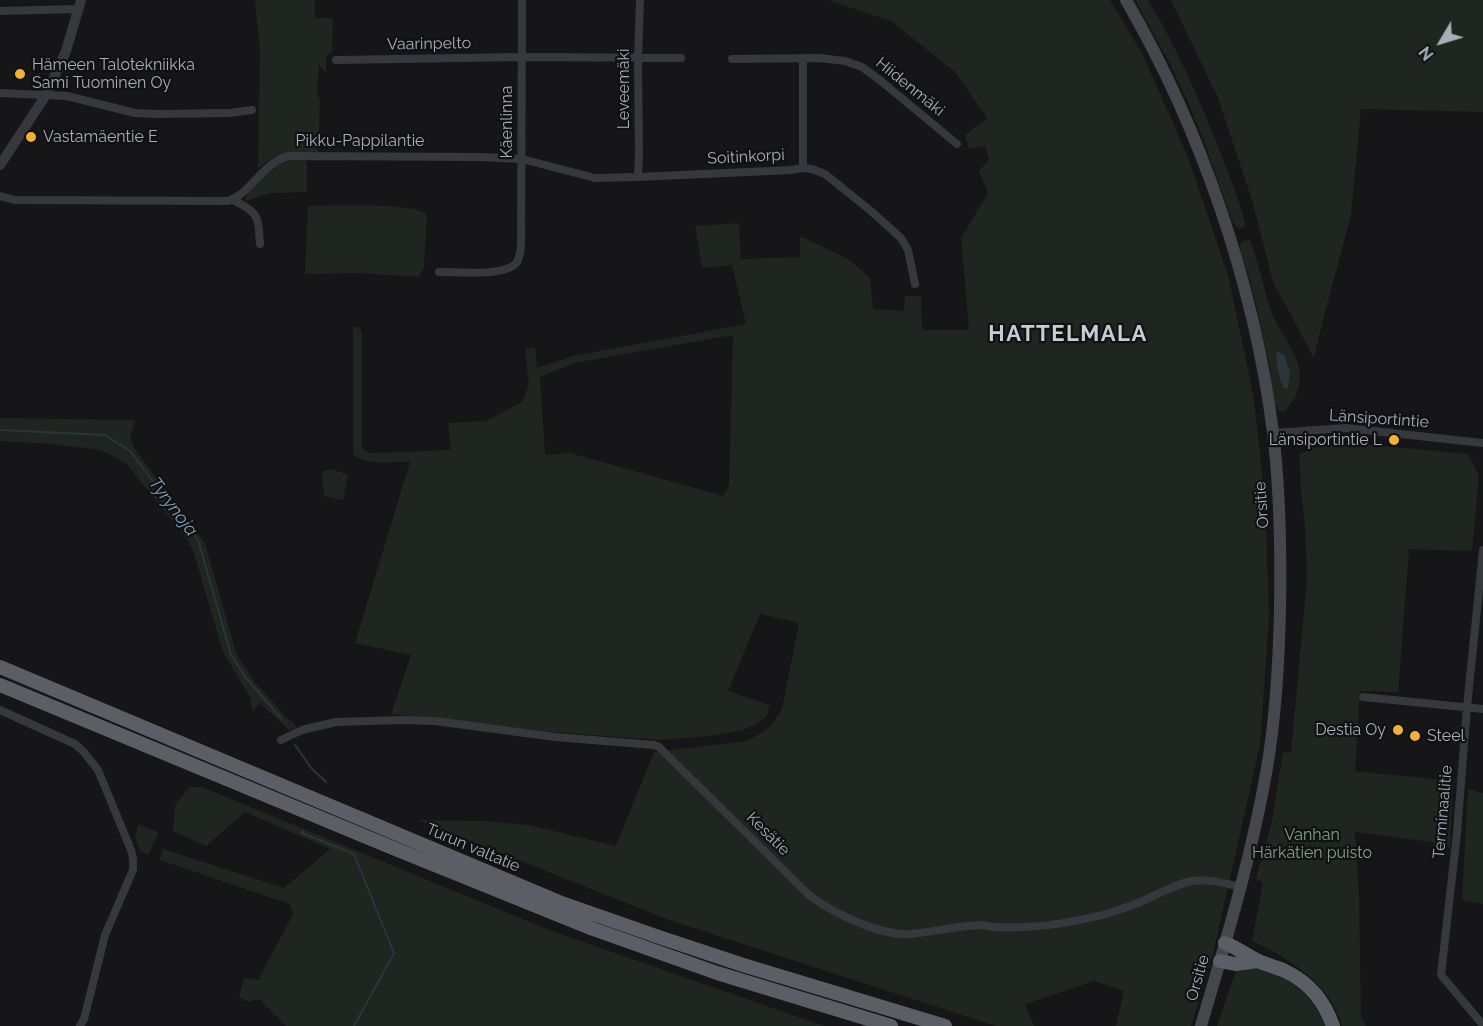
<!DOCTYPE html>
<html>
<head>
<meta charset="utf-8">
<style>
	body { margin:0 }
	#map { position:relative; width:1483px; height:1026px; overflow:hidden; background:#161618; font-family:Raleway,sans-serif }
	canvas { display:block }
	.north { position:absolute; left:1411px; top:12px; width:60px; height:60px; -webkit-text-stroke:4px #111113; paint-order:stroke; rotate:232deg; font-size:16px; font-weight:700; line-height:24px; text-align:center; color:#a8adb8 }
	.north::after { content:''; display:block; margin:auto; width:21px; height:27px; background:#a8adb8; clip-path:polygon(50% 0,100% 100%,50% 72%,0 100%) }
</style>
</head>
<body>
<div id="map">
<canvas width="1483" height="1026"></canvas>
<div class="north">N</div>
</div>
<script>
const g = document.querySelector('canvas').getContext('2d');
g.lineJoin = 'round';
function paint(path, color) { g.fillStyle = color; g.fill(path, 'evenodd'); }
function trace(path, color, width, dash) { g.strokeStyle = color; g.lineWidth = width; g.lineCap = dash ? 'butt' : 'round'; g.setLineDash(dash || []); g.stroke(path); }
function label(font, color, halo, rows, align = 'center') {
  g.font = font + ' Raleway,sans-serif'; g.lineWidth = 4.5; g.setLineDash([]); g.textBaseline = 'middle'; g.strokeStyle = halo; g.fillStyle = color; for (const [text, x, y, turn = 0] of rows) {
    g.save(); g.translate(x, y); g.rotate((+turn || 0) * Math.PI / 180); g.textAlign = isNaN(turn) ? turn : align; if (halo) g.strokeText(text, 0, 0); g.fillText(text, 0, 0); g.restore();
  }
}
const green = new Path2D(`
	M255 0H315V18H333L332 52 326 56V73L319 65 317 92 320 101 318 152 283 154 274 157 258 168 260 52Z
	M828 0H1110L1142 53 1188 157 1229 279 1254 399 1265 501 1269 617 1260 745 1213 954 1191 1026H1116L1124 991 1094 981 1025 1004 1034 1026H996L669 920 418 820 484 821 529 825 616 846 654 752 747 741 763 732 773 723 782 709 799 623 760 614 728 691 770 705 766 717 756 724 743 730 711 736 659 740 541 731 391 714 411 655 355 643 410 462C395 461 362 466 353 454V327H358L362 332V446L365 451 371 453 451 450 448 423 486 421 522 402 529 385 525 349 535 348 537 368 573 356 746 324 732 265 702 268 695 226 739 223 741 259 800 257V236L848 259 870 278 873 309 904 311 905 296H921L922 330H969L961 238 988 193 979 171 989 159 985 146 969 149 965 135 987 118 955 72 891 21ZM733 335 729 486 723 496 570 453 545 455 540 377 574 363Z
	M1135 0H1148C1174 42 1194 88 1213 134 1225 164 1237 194 1246 225L1242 228H1238L1233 223 1204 141 1186 98 1169 62Z
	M1171 0H1483V112L1361 109 1351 215 1324 316 1314 358 1273 282 1252 200 1218 98Z
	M291 161H307V192L272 193 245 201C246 189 270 168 282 163 285 162 288 161 291 161Z
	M308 206C334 206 408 202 427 214L424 266 419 277 358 273 305 274Z
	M1250 240C1259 262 1263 287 1271 311 1281 339 1312 363 1295 397 1292 402 1288 407 1284 412L1279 411 1273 399 1270 368 1256 304 1249 276 1241 254 1239 247 1243 241Z
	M0 418 136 420 130 437 134 448 205 543 236 653 254 681 289 720 293 722 297 728 289 730 260 703 252 712 251 699 223 652 193 550 186 538 126 463 101 450 51 444 0 441Z
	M1348 443 1468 454 1479 476 1472 551 1409 549 1398 692 1360 691 1355 771 1453 781 1450 847 1431 842 1355 832 1359 896 1361 1018 1366 1026H1342C1330 983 1290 959 1252 941L1263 883 1256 879 1264 849 1271 826 1283 752 1291 753 1307 578 1305 528 1301 488 1299 454 1318 447Z
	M332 469 348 475 343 500 324 496 322 472Z
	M189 787H202L549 930 824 1026H286L259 999 248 1002 239 996 244 978 258 980 293 914 290 904 160 860 163 849 284 888 330 849 245 812 206 846 173 831 175 806Z
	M1468 789 1483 793V904L1462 900Z
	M138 825 159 832 148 855 140 851 135 838Z
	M1244 966C1257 970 1273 973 1285 979 1304 989 1317 1006 1325 1026H1217L1237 968Z`);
const water = new Path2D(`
	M1277 352 1281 353 1285 356 1286 361 1290 371 1288 388H1284C1279 379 1275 363 1277 352Z`);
const stream = new Path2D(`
	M0 430 105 435 130 451 198 540 231 655 246 678 281 718
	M295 745 312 769 326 782
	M303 831 302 833 354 854 394 953 354 1026`);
const minor = new Path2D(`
	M0 11 78 9
	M803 58V168
	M732 59 819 58 845 61 862 67 881 81 957 144
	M336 60 522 57 681 58
	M0 93 67 96 135 113 158 114 230 113 252 110
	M638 177 639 157 638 58 640 0
	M0 196 15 200 228 201C251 194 261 163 289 156L480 157 522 159 595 178 638 177 791 170 803 168 812 169 825 174 871 211 901 238 908 250 915 284
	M233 200C259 213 258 215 260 244
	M439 272C457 272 507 277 517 262 520 256 521 250 521 243L522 0
	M1273 433 1346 428 1483 443
	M1483 550 1467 707 1457 833 1441 975 1483 1025
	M1363 697 1483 709
	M0 710 75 744 83 751 98 770 131 850 133 859V870L105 935 84 1019 80 1026
	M281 740 302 730 336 722 403 720 435 721 555 737 654 745 659 747 810 896C835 914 880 936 911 934 934 932 957 926 979 925 984 925 988 926 993 927 1030 929 1071 923 1106 914 1120 910 1133 905 1145 900 1160 893 1175 884 1192 881 1208 878 1226 884 1242 887`);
const tertiary = new Path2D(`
	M0 165 46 95 66 51 81 0`);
const secondary = new Path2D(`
	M1126 0C1201 129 1254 284 1273 432 1280 490 1281 549 1280 608 1279 661 1276 715 1267 768 1252 856 1226 940 1201 1026`);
const trunk = new Path2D(`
	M0 667 559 902 659 937 743 965 945 1026
	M0 685 393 848 593 929 717 973 891 1026
	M1225 943C1237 948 1247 955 1258 961 1267 965 1276 967 1285 971 1310 983 1324 1001 1333 1026
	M1220 961 1235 964 1259 961`);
const markers = [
	[20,74,6,"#f2b134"],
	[31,137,6,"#f2b134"],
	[1394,440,6,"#f2b134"],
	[1398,730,6,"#f2b134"],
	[1415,736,6,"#f2b134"]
];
const streetNames = [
	["Vaarinpelto",429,44,-1],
	["Hiidenmäki",910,87,39],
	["Leveemäki",624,89,-90],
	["Käenlinna",507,122,-90],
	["Pikku-Pappilantie",360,141],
	["Soitinkorpi",746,157,-3],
	["Länsiportintie",1379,419,4],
	["Orsitie",1262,505,-94],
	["Terminaalitie",1443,812,-85],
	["Kesätie",768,834,45],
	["Turun valtatie",473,848,23],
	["Orsitie",1198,978,-74]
];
const poiNames = [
	["Hämeen Talotekniikka",32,65],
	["Sami Tuominen Oy",32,83],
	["Vastamäentie E",43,137],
	["Länsiportintie L",1382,440,"right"],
	["Destia Oy",1386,730,"right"],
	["Steel",1427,736]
];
const parkNames = [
	["Vanhan",1312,835],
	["Härkätien puisto",1312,853]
];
const waterNames = [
	["Tyrynoja",173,507,53]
];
const districtNames = [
	["HATTELMALA",1068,334]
];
paint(green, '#1e261f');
paint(water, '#2c353c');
trace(stream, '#2c353c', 2);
trace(minor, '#37383d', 8);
trace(tertiary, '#37383d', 10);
trace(secondary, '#45474d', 12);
trace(trunk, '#5b5e65', 14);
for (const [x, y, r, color] of markers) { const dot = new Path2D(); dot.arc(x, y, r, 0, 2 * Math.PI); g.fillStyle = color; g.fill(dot); trace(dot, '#111113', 2); }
label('16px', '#a8adb8', '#111113', streetNames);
label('16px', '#a8adb8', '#111113', poiNames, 'left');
label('16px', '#7fa381', '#111113', parkNames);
label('italic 18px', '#7f9bb3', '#111113', waterNames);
g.letterSpacing = '1.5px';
label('bold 22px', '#c9ccd4', '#111113', districtNames);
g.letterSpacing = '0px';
</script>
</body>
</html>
